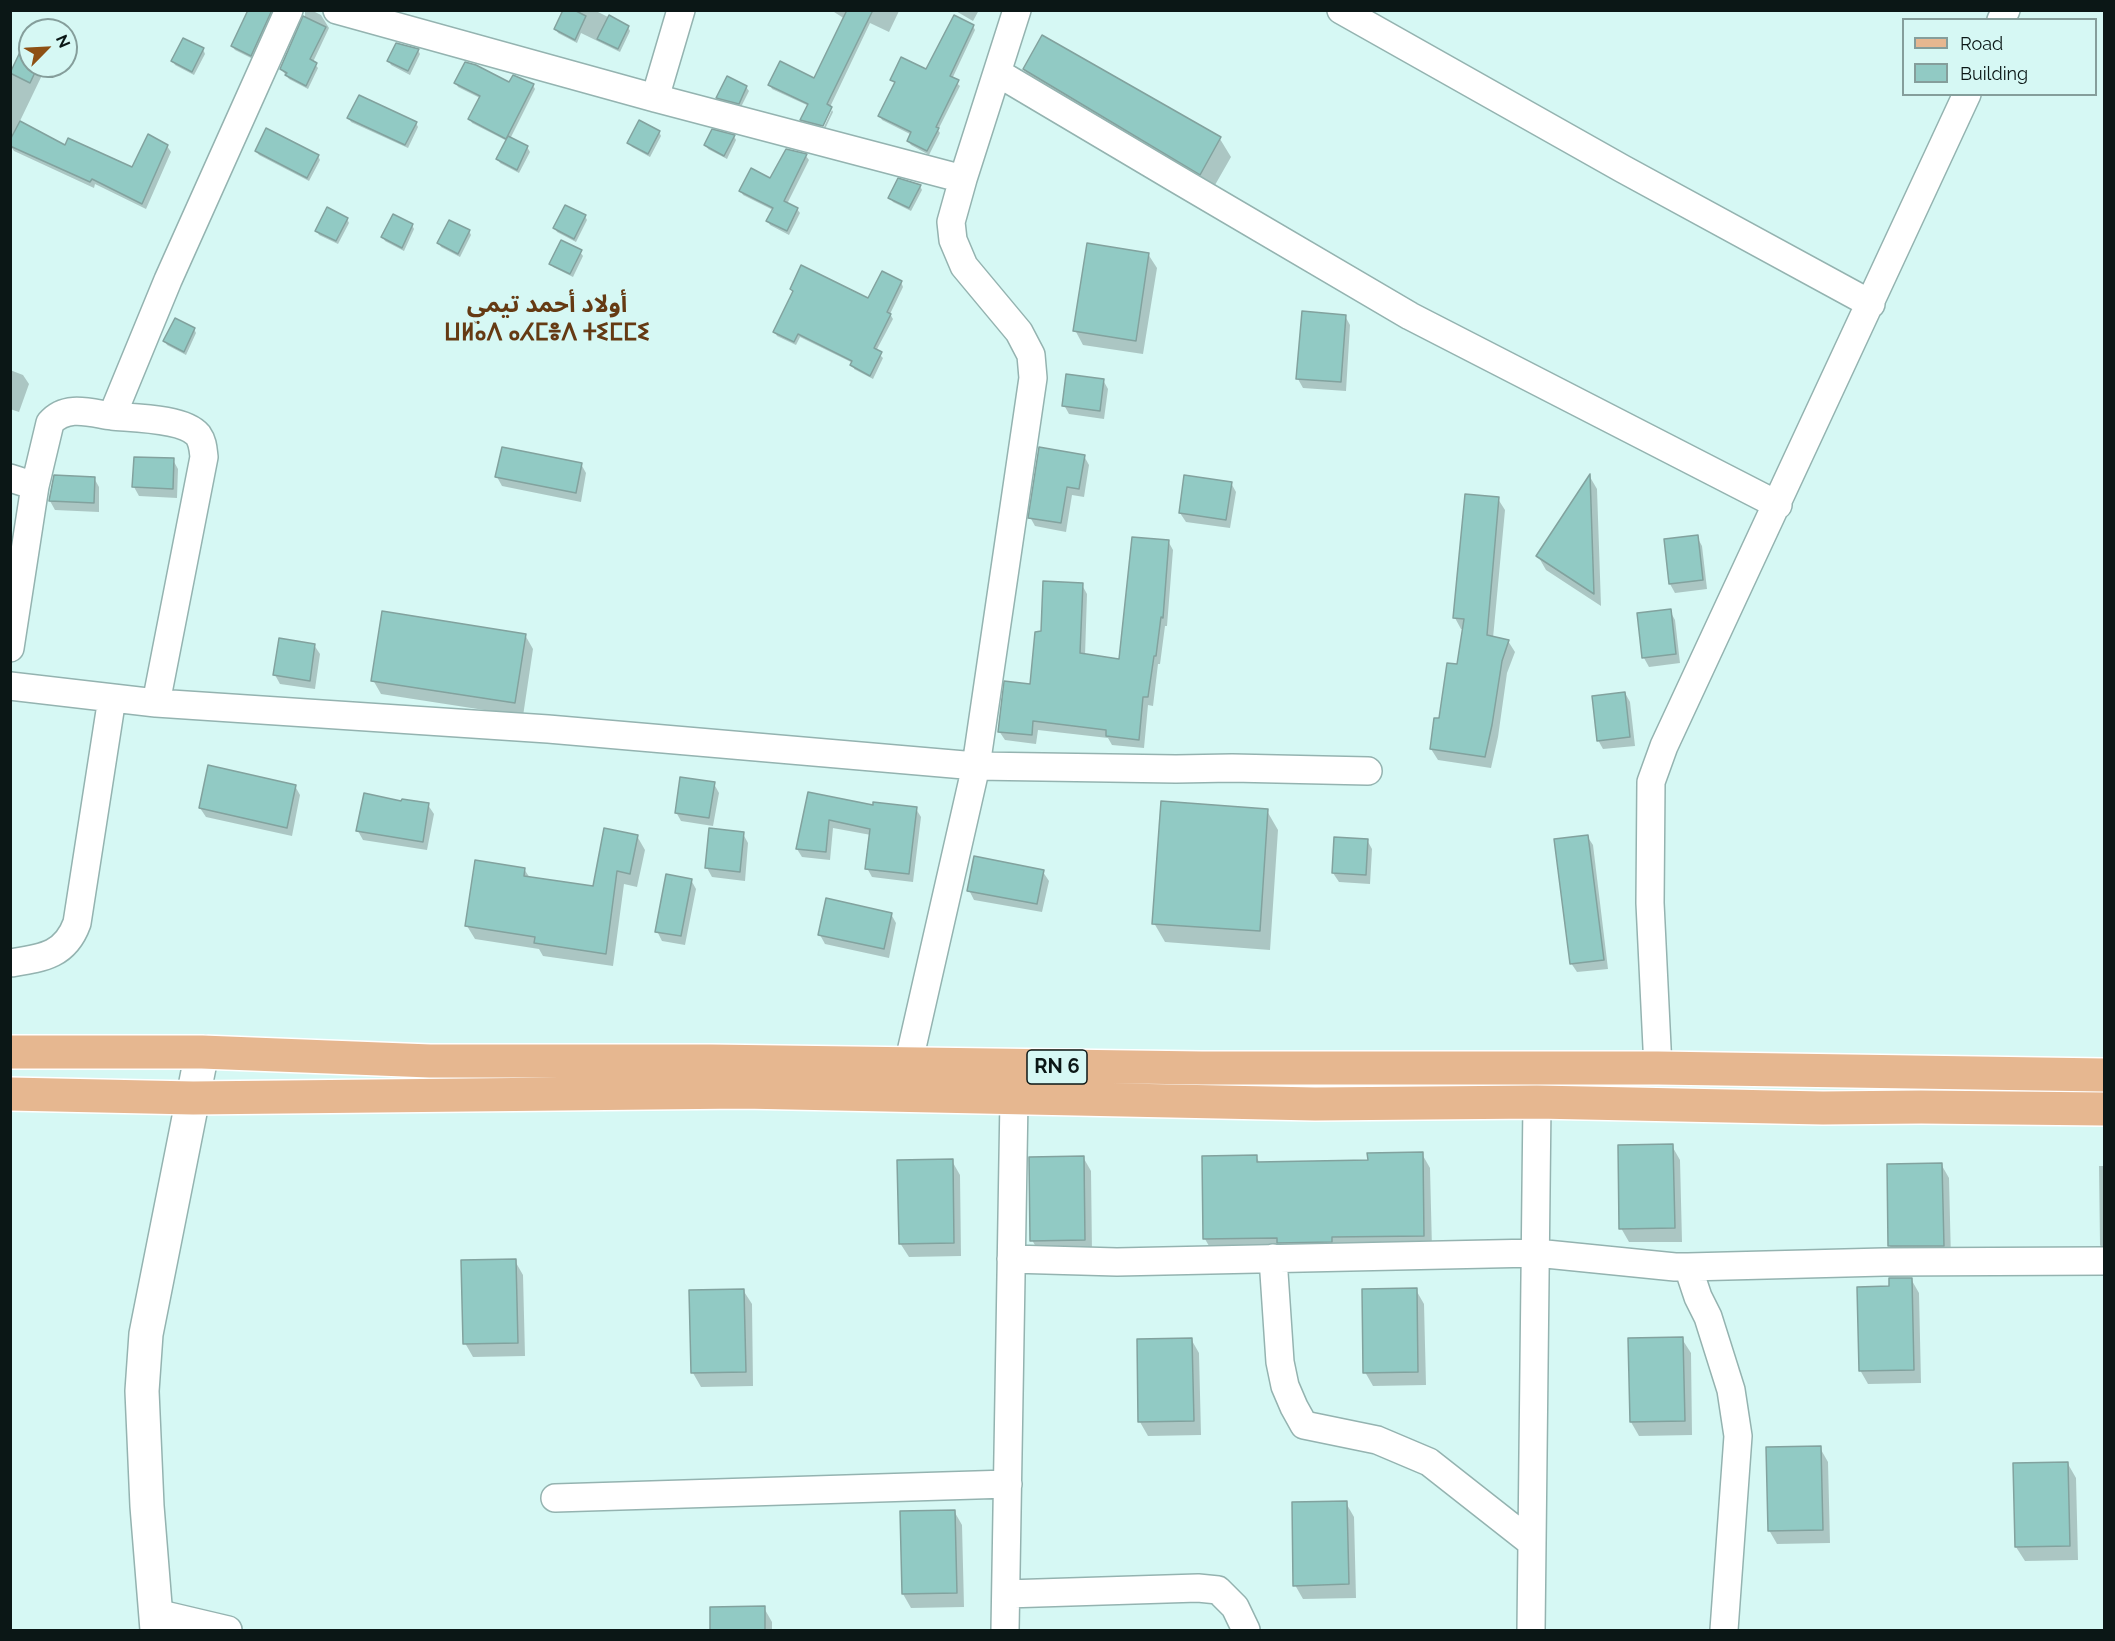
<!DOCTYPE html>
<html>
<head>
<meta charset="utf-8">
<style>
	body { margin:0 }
	#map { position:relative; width:2115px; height:1641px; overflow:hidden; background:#d6f8f4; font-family:Raleway,sans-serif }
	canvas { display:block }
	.frame { position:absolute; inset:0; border:12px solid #0b1716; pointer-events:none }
	.legend { position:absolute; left:1902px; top:18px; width:195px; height:78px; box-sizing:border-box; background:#d6f8f4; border:2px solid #859e9b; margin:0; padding:8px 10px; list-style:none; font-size:18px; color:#0b1716 }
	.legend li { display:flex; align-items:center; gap:12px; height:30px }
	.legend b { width:30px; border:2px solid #859e9b }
	.north { position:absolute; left:18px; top:18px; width:60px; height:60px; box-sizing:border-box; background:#d6f8f4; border:2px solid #859e9b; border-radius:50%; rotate:66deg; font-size:16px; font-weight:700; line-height:24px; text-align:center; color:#0b1716 }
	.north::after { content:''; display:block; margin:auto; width:21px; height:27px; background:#8e5014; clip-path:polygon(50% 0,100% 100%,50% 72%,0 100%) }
</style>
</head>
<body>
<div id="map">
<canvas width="2115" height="1641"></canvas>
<div class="frame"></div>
<ul class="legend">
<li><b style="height:8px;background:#e6b790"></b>Road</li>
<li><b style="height:16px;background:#91cac4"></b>Building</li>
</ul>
<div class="north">N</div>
</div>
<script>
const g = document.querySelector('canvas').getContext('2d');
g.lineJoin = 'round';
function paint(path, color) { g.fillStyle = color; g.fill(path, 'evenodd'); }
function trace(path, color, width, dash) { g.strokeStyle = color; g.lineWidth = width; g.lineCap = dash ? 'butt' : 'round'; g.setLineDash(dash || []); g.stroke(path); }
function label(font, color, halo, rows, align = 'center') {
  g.font = font + ' Raleway,"Noto Sans Arabic","Noto Sans Tifinagh",sans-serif'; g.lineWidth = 4.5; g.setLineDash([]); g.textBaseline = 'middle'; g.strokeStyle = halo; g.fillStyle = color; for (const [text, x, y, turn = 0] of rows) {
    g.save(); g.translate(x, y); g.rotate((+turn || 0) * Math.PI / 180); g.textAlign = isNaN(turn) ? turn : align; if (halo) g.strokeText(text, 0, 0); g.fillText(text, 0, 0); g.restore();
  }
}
const shadow = new Path2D(`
	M249 10H275L253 59 235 50 232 46Z
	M305 10H311L321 15 329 28 313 62 318 68 308 89 289 79 281 69 305 17Z
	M565 10H599L598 12 628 27 630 31 620 52 581 33 577 43 558 33 556 29Z
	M831 10 899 11 889 32 870 23 820 128 804 124 802 120 809 106 772 89 770 85 814 80 845 19Z
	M954 10H979L973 21Z
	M973 26 975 30 952 79 960 86 938 130 940 133 929 155 911 145 908 141 912 135 882 120 880 116 896 85 892 80 927 71Z
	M1043 37 1220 139 1231 157 1211 192 1035 88 1024 69Z
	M203 49 205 54 194 75 175 65 173 61Z
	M418 50 420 54 410 75 391 65 389 61Z
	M22 52 30 56V66H43L45 69 19 123 66 147 133 169 167 146 171 152 146 209 95 184 94 188 14 151 10 145V74Z
	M456 83 533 85 535 89 510 139 527 147 530 152 519 173 500 163 498 159 507 141 472 123 470 119 480 98 458 87Z
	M746 87 749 91 741 107 720 102 717 98Z
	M832 110 833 112 825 129H823Z
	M349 118 416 123 418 127 408 148 351 122Z
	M659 132 661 136 650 157 632 147 629 143Z
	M734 136 736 140 727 159 708 149 706 145Z
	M787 150 806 156 809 160 787 204 797 209 800 213 789 235 770 225 768 221 773 210 743 195 741 191 771 180Z
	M256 151 318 156 320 160 309 181 259 155Z
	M920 186 922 190 911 211 893 202 890 198Z
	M585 216 587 220 576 242 557 232 555 228Z
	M347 219 349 223 338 244 319 235 317 231Z
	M412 225 414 229 404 251 385 241 383 237Z
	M469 231 471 235 460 257 441 247 439 243Z
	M580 252 583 256 573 277 553 267 551 263Z
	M1148 254 1157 268 1143 354 1083 345 1075 330Z
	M901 282 903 287 890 314 893 319 876 351 883 358 873 379 854 369 853 363 800 337 796 345 777 336 775 332 794 293 791 289 868 300Z
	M1345 316 1350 325 1346 391 1303 388 1298 379Z
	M194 329 196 333 186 355 167 345 165 341Z
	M10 370 23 375 29 384 19 412 10 409Z
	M1103 380 1108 389 1104 419 1069 414 1064 405Z
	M1084 456 1089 465 1084 497 1072 495 1066 532 1035 526 1030 517Z
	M173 460 178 469 177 498 139 496 134 487Z
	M581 464 586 473 581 502 502 486 497 477Z
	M55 477 94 478 99 487V512L55 510 50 501Z
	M1590 477 1597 489 1601 606 1546 570 1538 556Z
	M1231 483 1236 492 1230 528 1186 522 1180 513Z
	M1498 499 1505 510 1493 638 1508 641 1515 652 1507 673 1498 737 1491 768 1438 760 1431 749 1458 666 1464 629H1461L1455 618Z
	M1697 537 1702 546 1707 589 1675 593 1670 584Z
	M1168 541 1173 550 1167 626H1165L1160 664H1158L1153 706 1148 705 1144 748 1112 745 1108 738 1038 730 1036 744 1005 740 999 731 1032 686 1043 633 1082 585 1087 594 1085 656 1121 660Z
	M1670 611 1675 620 1680 663 1649 667 1644 658Z
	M525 635 533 649 523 716 381 694 373 680Z
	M314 645 320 654 315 689 280 684 275 675Z
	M1625 693 1630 702 1635 746 1603 749 1598 740Z
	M714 784 719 793 713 826 681 821 676 812Z
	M295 786 300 795 292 836 206 817 200 808Z
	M809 793 874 807 916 809 921 817 913 882 872 877 867 868 871 835 833 828 830 860 802 857 797 849Z
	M403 803 428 805 434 814 427 850 363 840 358 831Z
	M1267 811 1278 830 1270 950 1165 942 1154 923Z
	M743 834 748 843 745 881 712 877 707 868Z
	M637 836 645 850 637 887 624 884 613 966 543 956 539 949 475 939 467 926 524 869 530 878 594 888Z
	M1587 836 1593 845 1608 969 1577 972 1571 963Z
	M1367 840 1372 849 1370 884 1339 882 1333 873Z
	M1043 872 1049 881 1042 912 974 900 969 890Z
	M691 880 696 889 685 945 662 941 657 931Z
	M891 914 896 923 889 958 825 944 820 935Z
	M1672 1146 1680 1160 1682 1242H1629L1621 1228Z
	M1422 1154 1430 1168 1432 1249 1213 1253 1205 1239 1203 1157 1256 1156 1260 1164 1369 1162Z
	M1083 1157 1091 1171 1092 1253 1040 1254 1032 1240Z
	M952 1161 960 1175 961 1256 909 1257 900 1243Z
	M1941 1164 1949 1178 1951 1260H1898L1890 1246Z
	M2099 1166H2104V1252L2100 1245Z
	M515 1261 523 1275 525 1356 473 1357 465 1343Z
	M1911 1279 1919 1293 1921 1383 1868 1384 1860 1370 1891 1288Z
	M743 1290 752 1304 753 1386 701 1387 693 1373Z
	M1416 1290 1424 1304 1426 1385 1373 1386 1365 1372Z
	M1191 1339 1199 1353 1201 1435 1148 1436 1140 1422Z
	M1682 1339 1691 1353 1692 1435 1639 1436 1631 1422Z
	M1820 1448 1828 1462 1830 1543 1777 1544 1769 1530Z
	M2068 1464 2076 1478 2078 1560 2025 1561 2016 1547Z
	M1346 1503 1354 1517 1356 1598 1303 1599 1295 1585Z
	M954 1511 962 1525 964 1607 911 1608 903 1594 901 1512Z
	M764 1608 772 1622V1630H712L711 1609Z`);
const building = new Path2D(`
	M248 10H272L251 56 231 46Z
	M563 10H574L586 16 575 40 554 29Z
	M847 10H873L827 104 832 107 823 126 800 120 808 104 768 85 780 61 814 78Z
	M609 15 629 26 618 49 597 39Z
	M954 15 974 25 950 76 959 80 936 127 939 128 927 151 907 141 911 132 878 116 895 82 890 80 901 57 926 69Z
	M303 16 326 27 310 59 317 63 306 86 285 75 287 73 280 69Z
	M1042 35 1221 137 1200 175 1023 69Z
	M183 38 204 48 192 72 171 61Z
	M396 43 419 49 408 71 387 61Z
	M21 50 30 54V66H38L30 83 10 73Z
	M465 62 476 65 509 82 513 75 534 84 506 139 468 119 480 96 454 83Z
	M727 76 747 86 739 104 716 98Z
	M359 95 417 122 405 145 347 118Z
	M639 120 660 131 648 154 627 143Z
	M20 121 65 145 68 138 132 167 148 134 168 145 142 204 92 179 90 182 10 146V140Z
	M266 128 319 155 307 178 255 151Z
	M712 129 735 135 724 156 704 145Z
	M508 136 528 146 517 170 496 159Z
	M786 149 807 154 784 201 798 208 787 231 766 221 773 208 739 191 751 168 770 178Z
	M898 178 921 185 909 208 888 198Z
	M565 205 586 215 574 239 553 228Z
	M327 207 348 218 336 241 315 231Z
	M393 214 413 224 402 248 381 237Z
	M449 220 470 230 458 254 437 243Z
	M561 240 582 250 570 274 549 264Z
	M1087 243 1149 253 1136 341 1073 331Z
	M801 265 868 298 882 271 902 281 887 312 891 314 874 348 882 352 870 376 850 365 852 361 798 334 794 342 773 332 793 291 790 289Z
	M1302 311 1346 315 1341 382 1296 379Z
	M175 318 195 328 184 352 163 341Z
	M1066 374 1104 379 1100 411 1062 406Z
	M502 447 582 463 576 493 495 477Z
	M1039 447 1085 455 1079 489 1067 487 1061 523 1028 518Z
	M134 457 174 458 173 489 132 487Z
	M1590 474 1594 594 1536 556Z
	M54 475 95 477 94 503 49 501Z
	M1184 475 1232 482 1226 520 1179 513Z
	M1465 494 1499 497 1487 635 1509 640 1502 661 1492 725 1485 757 1430 749 1434 718H1439L1447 663 1457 664 1464 619 1453 618Z
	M1698 535 1703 580 1669 584 1664 539Z
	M1132 537 1169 540 1163 618 1161 617 1156 656H1154L1148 697H1143L1139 740 1106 736V730L1033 721 1032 735 998 732 1004 681 1030 684 1035 632 1041 631 1043 581 1083 583 1080 653 1119 659Z
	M1671 609 1676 654 1642 658 1637 613Z
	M382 611 526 634 515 703 371 681Z
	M279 638 315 644 310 681 273 675Z
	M1625 692 1630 737 1597 741 1592 696Z
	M208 765 296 785 287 828 199 808Z
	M680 777 715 782 709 818 675 813Z
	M808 792 873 805V802L917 807 909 874 865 869 870 829 829 820 826 852 796 849Z
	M364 793 401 801 402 799 429 803 423 842 356 831Z
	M1161 801 1268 809 1260 931 1152 924Z
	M604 828 638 835 630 874 617 871 606 954 534 943 535 937 465 926 475 860 525 868 524 876 593 886Z
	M709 828 744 832 740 872 705 868Z
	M1588 835 1604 960 1570 964 1554 839Z
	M1334 837 1368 839 1366 875 1332 873Z
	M974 856 1044 870 1037 904 967 891Z
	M666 874 692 879 681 936 655 932Z
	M826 898 892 913 884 949 818 935Z
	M1673 1144 1675 1228 1619 1229 1618 1145Z
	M1423 1152 1424 1236 1332 1237V1242L1277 1243V1238L1203 1239 1202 1156 1257 1155V1162L1368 1160 1367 1153Z
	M1084 1156 1085 1240 1030 1241 1029 1157Z
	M953 1159 954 1243 899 1244 897 1160Z
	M1942 1163 1944 1246H1888L1887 1164Z
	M516 1259 518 1343 463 1344 461 1260Z
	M1889 1278H1912L1914 1370 1859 1371 1857 1287 1889 1286Z
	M1417 1288 1418 1372 1363 1373 1362 1289Z
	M744 1289 746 1372 691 1373 689 1290Z
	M1683 1337 1685 1421 1630 1422 1628 1338Z
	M1192 1338 1194 1421 1138 1422 1137 1339Z
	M1821 1446 1823 1530 1768 1531 1766 1447Z
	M2068 1462 2070 1546 2015 1547 2013 1463Z
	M1347 1501 1349 1584 1293 1586 1292 1502Z
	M955 1510 957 1593 902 1594 900 1511Z
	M765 1606V1630H710V1607Z`);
const minor = new Path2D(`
	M337 10 655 98 963 179
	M1341 10 1623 169 1871 304
	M2001 20 2006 10
	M998 73 1175 178 1410 316 1778 505
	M655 98 681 10
	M10 478 35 486
	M10 648 35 486 50 423C66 404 91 413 112 416
	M10 686 156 703 548 729 976 766 1176 769 1232 768 1368 771
	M156 703 204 457C203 449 203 442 198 435 184 418 133 418 112 416L168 280 289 10
	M10 963C42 958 65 956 77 923L112 698
	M1658 1068 1650 903 1651 782 1664 746 1967 94
	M906 1082 908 1065 976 766 1033 378 1031 355 1019 332 964 266 953 240 951 222 963 179 1017 10
	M1273 1258 1280 1362 1285 1386 1294 1407 1304 1425 1377 1440 1429 1462 1532 1543
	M1011 1259 1117 1262 1536 1253 1675 1267H1688L1698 1297 1708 1317 1731 1390 1738 1436 1724 1630
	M1688 1267 1884 1262 2104 1261
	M555 1498 1008 1484
	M1006 1594 1198 1588 1218 1590 1235 1607 1246 1630
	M156 1613 228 1630
	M1005 1630 1014 1099
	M1531 1630 1537 1102`);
const tertiary = new Path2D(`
	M157 1630 147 1506 142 1391 146 1334 202 1052`);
const primary = new Path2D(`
	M10 1052H202L430 1061H711L1202 1068H1658L2104 1075
	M10 1094 193 1098 743 1092 1315 1104 1537 1102 1823 1108 1921 1107 2104 1109`);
const shields = [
	[1057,1067,60]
];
const shieldNames = [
	["RN 6",1057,1067]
];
const quarterNames = [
	["أولاد أحمد تيمي",547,305],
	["ⵡⵍⴰⴷ ⴰⵃⵎⴻⴷ ⵜⵉⵎⵎⵉ",547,333]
];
paint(shadow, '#0003');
paint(building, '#91cac4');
trace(building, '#82a29e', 1.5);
trace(minor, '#94b3b0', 30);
trace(tertiary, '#94b3b0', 36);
trace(primary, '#fff', 36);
trace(minor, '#fff', 27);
trace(tertiary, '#fff', 33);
trace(primary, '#e6b790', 33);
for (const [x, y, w] of shields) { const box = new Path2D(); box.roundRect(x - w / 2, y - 17, w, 34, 4.5); g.fillStyle = '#d6f8f4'; g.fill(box); trace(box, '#0b1716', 1.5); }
label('bold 20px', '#0b1716', null, shieldNames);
label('bold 24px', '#653a13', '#d6f8f4', quarterNames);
</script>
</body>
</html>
